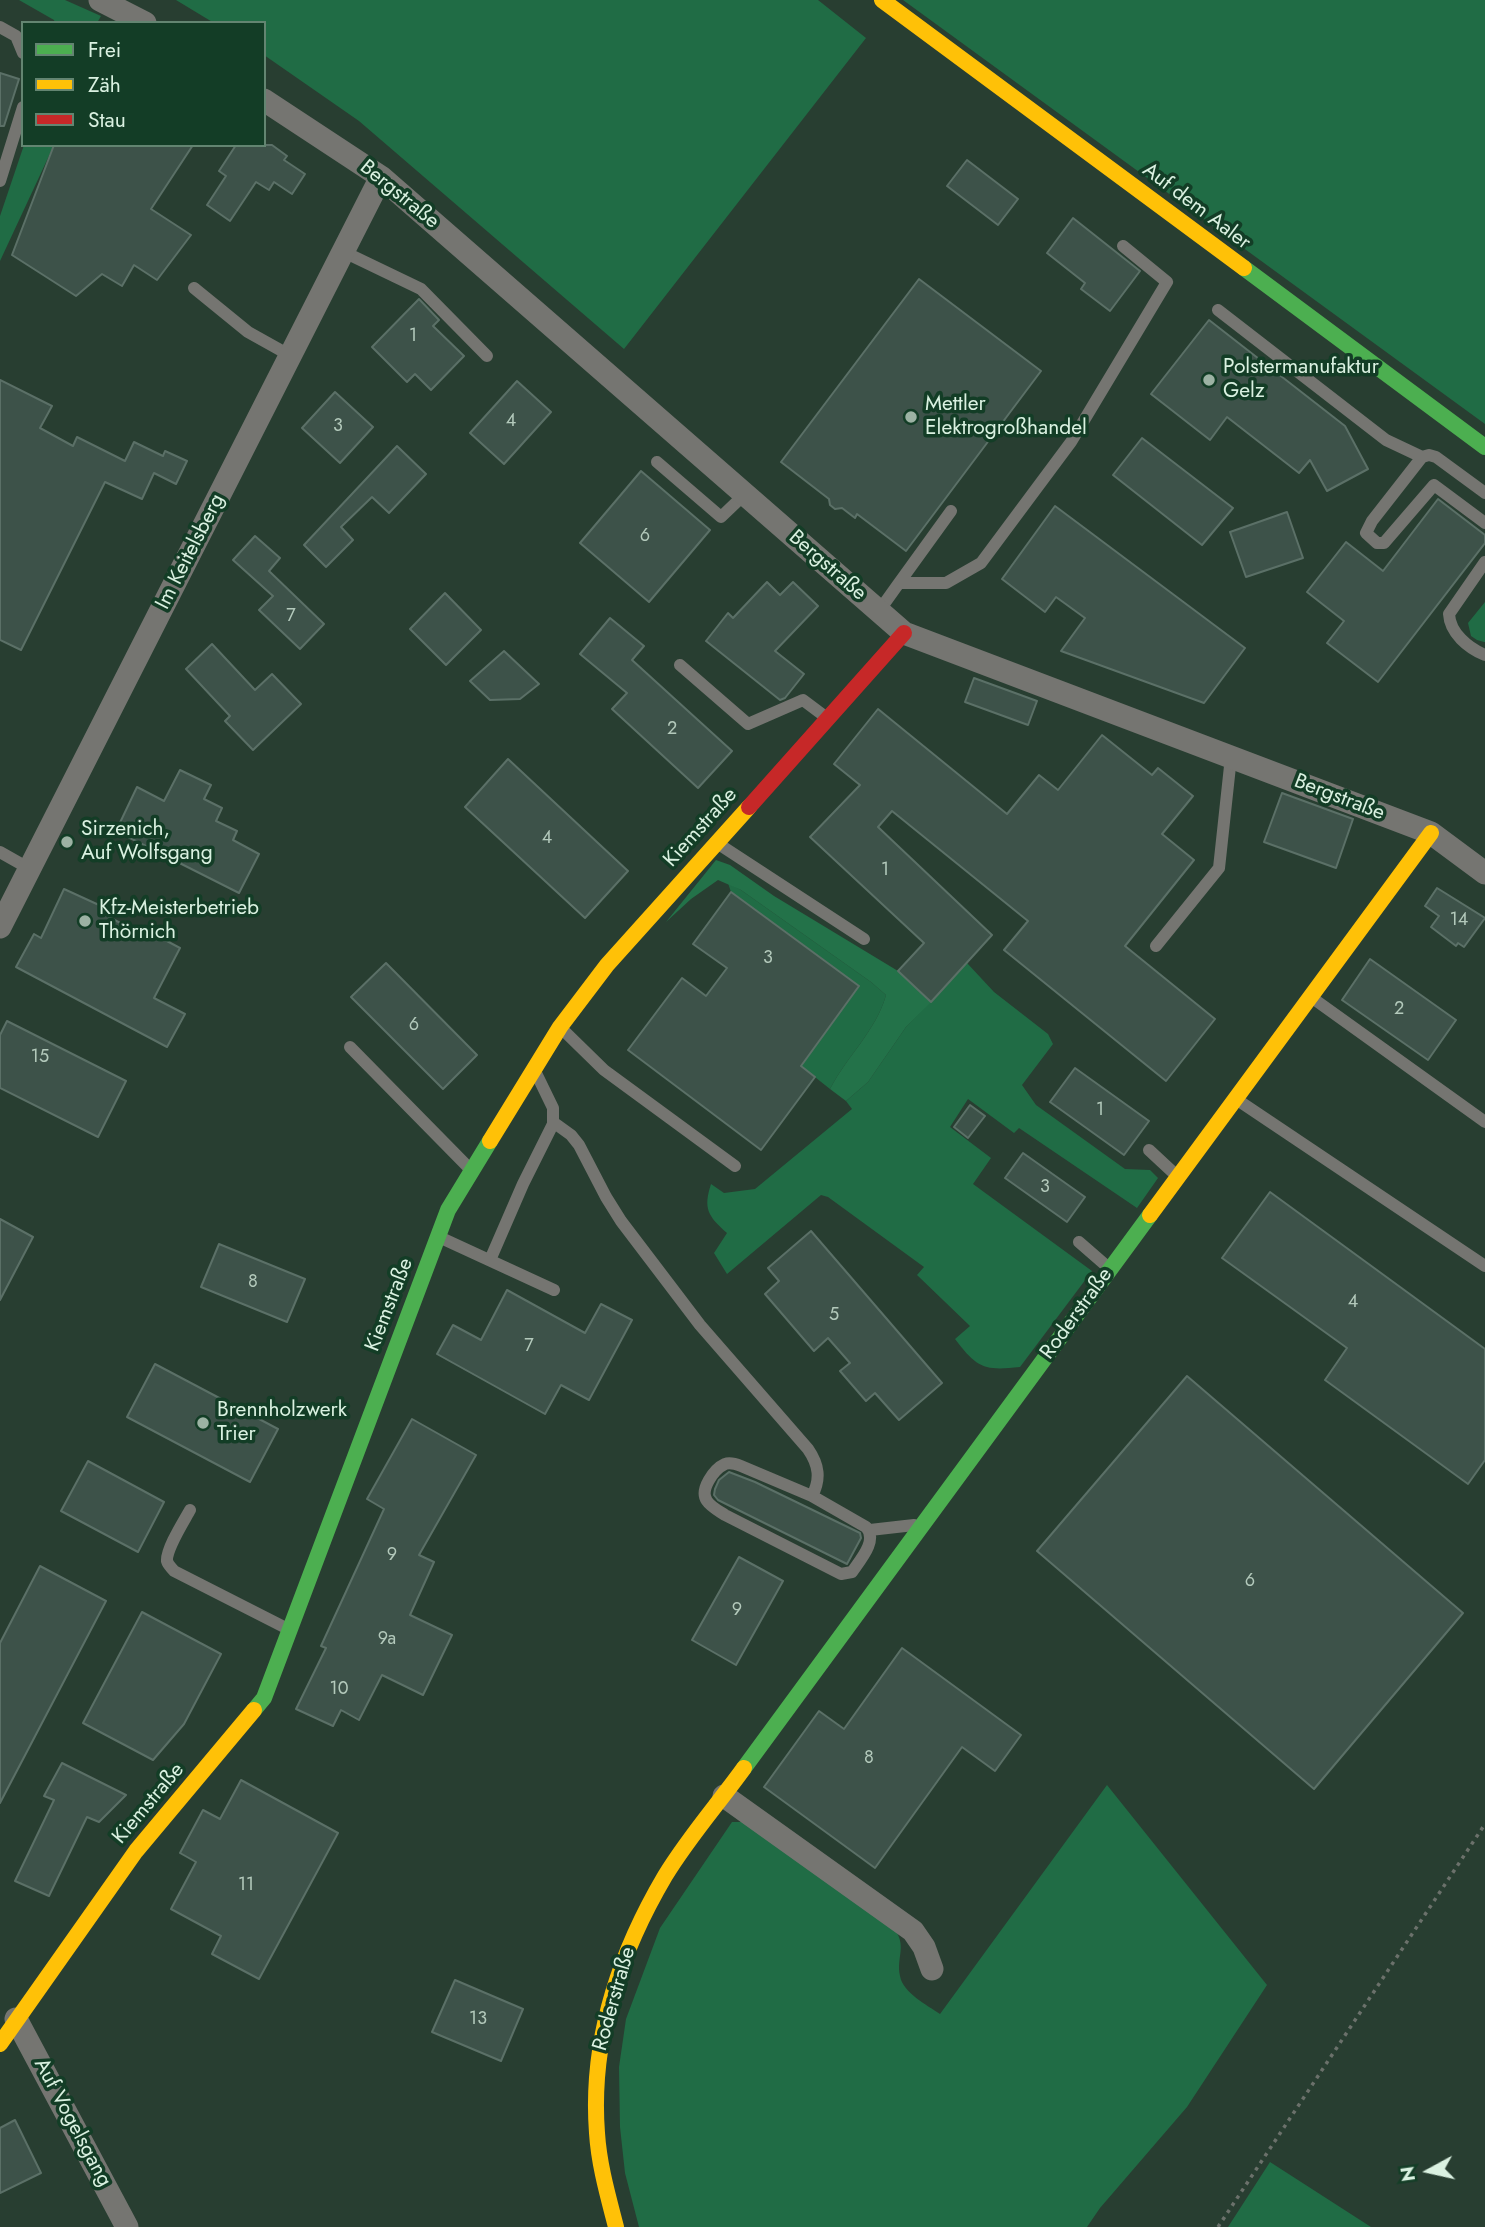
<!DOCTYPE html>
<html>
<head>
<meta charset="utf-8">
<style>
	body { margin:0 }
	#map { position:relative; width:1485px; height:2227px; overflow:hidden; background:#283e31; font-family:Jost,sans-serif }
	canvas { display:block }
	.legend { position:absolute; left:21px; top:21px; width:245px; height:126px; box-sizing:border-box; background:#133d26; border:2px solid #638571; margin:0; padding:9px 12px; list-style:none; font-size:21px; color:#daf1e1 }
	.legend li { display:flex; align-items:center; gap:14px; height:35px }
	.legend b { width:35px; border:2px solid #638571 }
	.north { position:absolute; left:1394px; top:2136px; width:70px; height:70px; -webkit-text-stroke:5px #133d26; paint-order:stroke; rotate:262deg; font-size:19px; font-weight:700; line-height:28px; text-align:center; color:#daf1e1 }
	.north::after { content:''; display:block; margin:auto; width:24px; height:32px; background:#daf1e1; clip-path:polygon(50% 0,100% 100%,50% 72%,0 100%) }
</style>
</head>
<body>
<div id="map">
<canvas width="1485" height="2227"></canvas>
<ul class="legend">
<li><b style="height:9px;background:#4caf50"></b>Frei</li>
<li><b style="height:9px;background:#ffc107"></b>Zäh</li>
<li><b style="height:9px;background:#c62828"></b>Stau</li>
</ul>
<div class="north">N</div>
</div>
<script>
const g = document.querySelector('canvas').getContext('2d');
g.lineJoin = 'round';
function paint(path, color) { g.fillStyle = color; g.fill(path, 'evenodd'); }
function trace(path, color, width, dash) { g.strokeStyle = color; g.lineWidth = width; g.lineCap = dash ? 'butt' : 'round'; g.setLineDash(dash || []); g.stroke(path); }
function label(font, color, halo, rows, align = 'center') {
  g.font = font + ' Jost,sans-serif'; g.lineWidth = 7; g.setLineDash([]); g.textBaseline = 'middle'; g.strokeStyle = halo; g.fillStyle = color; for (const [text, x, y, turn = 0] of rows) {
    g.save(); g.translate(x, y); g.rotate((+turn || 0) * Math.PI / 180); g.textAlign = isNaN(turn) ? turn : align; if (halo) g.strokeText(text, 0, 0); g.fillText(text, 0, 0); g.restore();
  }
}
const green = new Path2D(`
	M19 0H65L101 16 97 23H55L54 20Z
	M176 0H818L866 38 624 349 359 121 264 55V23H214Z
	M903 0H1485V424Z
	M24 145H54L0 261V216Z
	M1485 602V642H1484L1477 640 1471 636 1468 623Z
	M728 883 741 890 871 982 886 995C876 1031 847 1056 830 1089L801 1066 859 986 731 892Z
	M967 963 994 992 1048 1034 1053 1044 1022 1085 1036 1105 1125 1169 1150 1170 1158 1178 1137 1208 1019 1128 1014 1133 968 1099 950 1127 991 1158 973 1184 1092 1271 1020 1367C984 1371 977 1368 955 1339L970 1326 917 1275 924 1267 828 1197 821 1195 727 1274 714 1253 727 1233C708 1216 703 1209 711 1184L724 1193 755 1189 852 1109 846 1101 868 1082 906 1027Z
	M1107 1785 1267 1985 1187 2107 1100 2208 1087 2227H639L625 2173 620 2127 619 2067 626 2019 660 1928 732 1822H745L893 1927C908 1946 896 1956 900 1976 903 1993 927 2005 940 2014Z
	M1270 2162 1371 2227H1228Z`);
const forest = new Path2D(`
	M716 860 730 865 774 896 898 971 931 1002 906 1027 868 1082 846 1101 830 1089C847 1056 876 1031 886 995L871 982 741 890 718 880 691 899 666 922Z`);
const building = new Path2D(`
	M0 73 19 79 4 126H0Z
	M54 145H193L151 209 191 235 157 280 134 265 122 286 102 274 76 296 12 255Z
	M236 145H272L287 156 284 160 305 174 292 194 274 182 269 190 256 182 230 221 207 205 226 176 219 171Z
	M967 160 1018 199 998 225 947 186Z
	M1073 218 1140 271 1110 311 1081 289 1085 283 1047 253Z
	M919 279 1041 371 906 551 857 514 855 518 842 508 835 509 830 505 829 499 781 462Z
	M419 299 439 320 433 326 464 356 431 390 415 374 407 382 372 347Z
	M1209 320 1345 426 1368 469 1327 491 1310 460 1299 473 1227 417 1210 440 1151 394Z
	M0 380 52 406 40 428 73 446 77 437 125 461 134 442 163 456 165 451 187 461 176 484 154 473 142 499 105 482 21 650 0 640Z
	M517 381 551 412 504 464 470 433Z
	M335 392 373 427 340 463 302 428Z
	M1142 438 1233 508 1202 545 1113 475Z
	M397 446 426 474 389 513 372 497 341 527 353 540 326 567 304 545Z
	M641 471 710 530 649 602 580 543Z
	M1438 499 1485 535V543L1378 682 1327 643 1344 621 1307 592 1346 542 1383 571Z
	M1055 506 1245 648 1204 703 1061 651 1085 618 1056 597 1045 612 1002 579Z
	M1287 512 1303 558 1246 577 1230 532Z
	M255 536 280 558 269 571 324 624 300 649 259 610 273 596 233 560Z
	M767 582 780 595 793 582 818 606 775 651 804 674 785 698 780 700 706 641 728 613 733 618Z
	M445 593 481 630 446 665 410 629Z
	M610 618 644 646 632 660 732 751 698 788 612 709 627 693 580 654Z
	M212 644 255 690 272 674 301 704 253 750 225 721 230 716 186 669Z
	M504 651 539 684 520 699 490 700 470 681Z
	M974 678 1037 701 1028 725 965 702Z
	M878 709 1007 814 1039 775 1058 790 1102 735 1152 775 1158 768 1193 796 1162 834 1194 860 1125 946 1215 1019 1166 1081 1004 950 1028 921 892 811 878 827 992 935 931 1002 898 971 924 943 810 837 860 785 834 764Z
	M508 759 628 871 585 918 465 807Z
	M180 770 211 785 204 799 222 808 216 821 237 831 233 840 259 854 239 893 116 831 137 787 164 801Z
	M1282 793 1353 819 1336 868 1264 842Z
	M1437 888 1485 918 1464 947 1458 943 1456 946 1431 927 1439 916 1425 906Z
	M64 889 112 911 109 917 145 936 148 931 180 948 154 998 185 1014 167 1047 16 967 34 934 41 938Z
	M731 892 859 986 801 1066 815 1077 761 1150 628 1050 682 978 706 996 727 968 693 944Z
	M1370 959 1456 1020 1428 1060 1342 1000Z
	M386 963 477 1055 443 1089 351 997Z
	M7 1021 126 1081 98 1137 0 1088V1035Z
	M1075 1068 1149 1121 1124 1155 1050 1102Z
	M970 1105 985 1116 968 1138 954 1127Z
	M1023 1153 1085 1197 1067 1222 1005 1178Z
	M1270 1192 1485 1349V1460L1468 1484 1325 1380 1347 1348 1222 1258Z
	M0 1219 33 1237 0 1300Z
	M811 1231 942 1383 899 1420 875 1393 866 1401 840 1371 850 1363 828 1338 814 1351 765 1294 779 1281 768 1268Z
	M219 1244 305 1279 287 1322 201 1287Z
	M507 1290 585 1333 601 1304 632 1320 589 1400 561 1385 545 1414 437 1354 453 1325 481 1340Z
	M155 1364 278 1429 250 1482 127 1417Z
	M1187 1376 1463 1613 1314 1789 1037 1551Z
	M412 1419 476 1455 419 1555 434 1562 410 1615 452 1635 423 1695 382 1675 359 1720 341 1710 333 1726 296 1709 326 1648 321 1646 384 1509 367 1499Z
	M88 1461 164 1502 138 1552 61 1511Z
	M729 1472 755 1482 860 1533 861 1538 847 1564 718 1500 714 1495 715 1489 719 1480Z
	M739 1557 783 1581 736 1665 692 1640Z
	M40 1566 106 1601 0 1803V1643Z
	M142 1612 221 1654 184 1724 153 1760 83 1723Z
	M902 1648 1021 1735 995 1771 962 1747 875 1868 764 1787 819 1711 844 1729Z
	M62 1763 126 1795 99 1822 87 1817 49 1896 15 1881 54 1800 44 1796Z
	M241 1780 338 1833 259 1979 212 1954 221 1936 171 1909 196 1862 180 1853 203 1810 220 1819Z
	M455 1980 523 2009 501 2061 432 2032Z
	M15 2120 41 2173 0 2193V2128Z`);
const path = new Path2D(`
	M1218 2227 1485 1824`);
const lane = new Path2D(`
	M0 27 16 36 23 53
	M0 181 23 107
	M344 252 421 289 487 356
	M194 288 248 332 291 356
	M1218 310 1386 440 1422 457
	M657 462 721 517 745 494
	M1485 493 1436 457 1429 455 1422 457 1372 521 1366 533 1377 543H1384L1434 485 1485 523
	M1485 562 1449 614C1450 633 1468 648 1485 655
	M899 583 951 511
	M879 611 899 583H946L981 563 1071 442 1167 282 1123 246
	M680 665 748 724 803 700 827 718
	M717 843 864 939
	M0 852 30 869
	M1156 946 1219 868 1231 757
	M1311 997 1485 1122
	M560 1027 604 1070 735 1166
	M350 1047 470 1169
	M1236 1099 1485 1266
	M553 1122 571 1135 579 1145 606 1197 621 1221 700 1325 808 1449C819 1465 821 1479 812 1496L866 1527C878 1540 861 1559 852 1572L841 1574 725 1515C719 1511 711 1507 707 1501 699 1490 714 1469 725 1464 730 1462 736 1464 741 1466L812 1496
	M1149 1150 1178 1177
	M439 1237 554 1290
	M1079 1242 1110 1269
	M490 1260 523 1184 553 1124V1108L536 1073
	M190 1510C184 1521 166 1549 167 1561 168 1565 172 1568 174 1571L290 1630
	M870 1530 914 1525`);
const street = new Path2D(`
	M100 0 145 23
	M264 100 381 177 904 633 1431 833 1485 873
	M0 927 381 177
	M724 1796 913 1931 924 1947 932 1969
	M16 2019 127 2227`);
const fast = new Path2D(`
	M1244 268 1485 447
	M254 1710 264 1698 448 1210 490 1141
	M744 1768 1150 1215`);
const slow = new Path2D(`
	M882 0 1244 268
	M490 1141 560 1027 607 965 749 807
	M1150 1215 1431 833
	M0 2044 136 1851 254 1710
	M616 2227C608 2196 599 2165 597 2133 590 2041 619 1954 665 1876 688 1838 718 1804 744 1768`);
const jam = new Path2D(`
	M749 807 904 633`);
const markers = [
	[1209,380,7,"#9cb2a3"],
	[911,417,7,"#9cb2a3"],
	[67,842,7,"#9cb2a3"],
	[85,921,7,"#9cb2a3"],
	[203,1423,7,"#9cb2a3"]
];
const numberNames = [
	["1",413,337],
	["4",511,422],
	["3",338,427],
	["6",645,537],
	["7",291,617],
	["2",672,730],
	["4",547,839],
	["1",885,871],
	["14",1459,921],
	["3",768,959],
	["2",1399,1010],
	["6",414,1026],
	["15",40,1058],
	["1",1100,1111],
	["3",1045,1188],
	["8",253,1283],
	["4",1353,1303],
	["5",834,1316],
	["7",529,1347],
	["9",392,1556],
	["6",1250,1582],
	["9",737,1611],
	["9a",387,1640],
	["10",339,1690],
	["8",869,1759],
	["11",246,1886],
	["13",478,2020]
];
const streetNames = [
	["Bergstraße",399,195,39],
	["Auf dem Aaler",1196,207,37],
	["Im Keitelsberg",191,552,-63],
	["Bergstraße",827,566,41],
	["Bergstraße",1339,798,21],
	["Kiemstraße",701,828,-48],
	["Kiemstraße",390,1305,-69],
	["Roderstraße",1077,1314,-54],
	["Kiemstraße",149,1804,-50],
	["Roderstraße",615,1999,-74],
	["Auf Vogelsgang",72,2123,62]
];
const poiNames = [
	["Polstermanufaktur",1223,368],
	["Gelz",1223,392],
	["Mettler",925,405],
	["Elektrogroßhandel",925,429],
	["Sirzenich,",81,830],
	["Auf Wolfsgang",81,854],
	["Kfz-Meisterbetrieb",99,909],
	["Thörnich",99,933],
	["Brennholzwerk",217,1411],
	["Trier",217,1435]
];
paint(green, '#206c45');
paint(forest, '#237249');
paint(building, '#3d5249');
trace(building, '#5b7067', 2);
trace(path, '#6b716b', 3.5, [3.5, 5]);
trace(lane, '#757571', 12);
trace(street, '#757571', 23);
trace(fast, '#4caf50', 16);
trace(slow, '#ffc107', 16);
trace(jam, '#c62828', 16);
for (const [x, y, r, color] of markers) { const dot = new Path2D(); dot.arc(x, y, r, 0, 2 * Math.PI); g.fillStyle = color; g.fill(dot); trace(dot, '#133d26', 2.5); }
label('18px', '#b3c9bb', null, numberNames);
label('21px', '#daf1e1', '#133d26', streetNames);
label('21px', '#daf1e1', '#133d26', poiNames, 'left');
</script>
</body>
</html>
